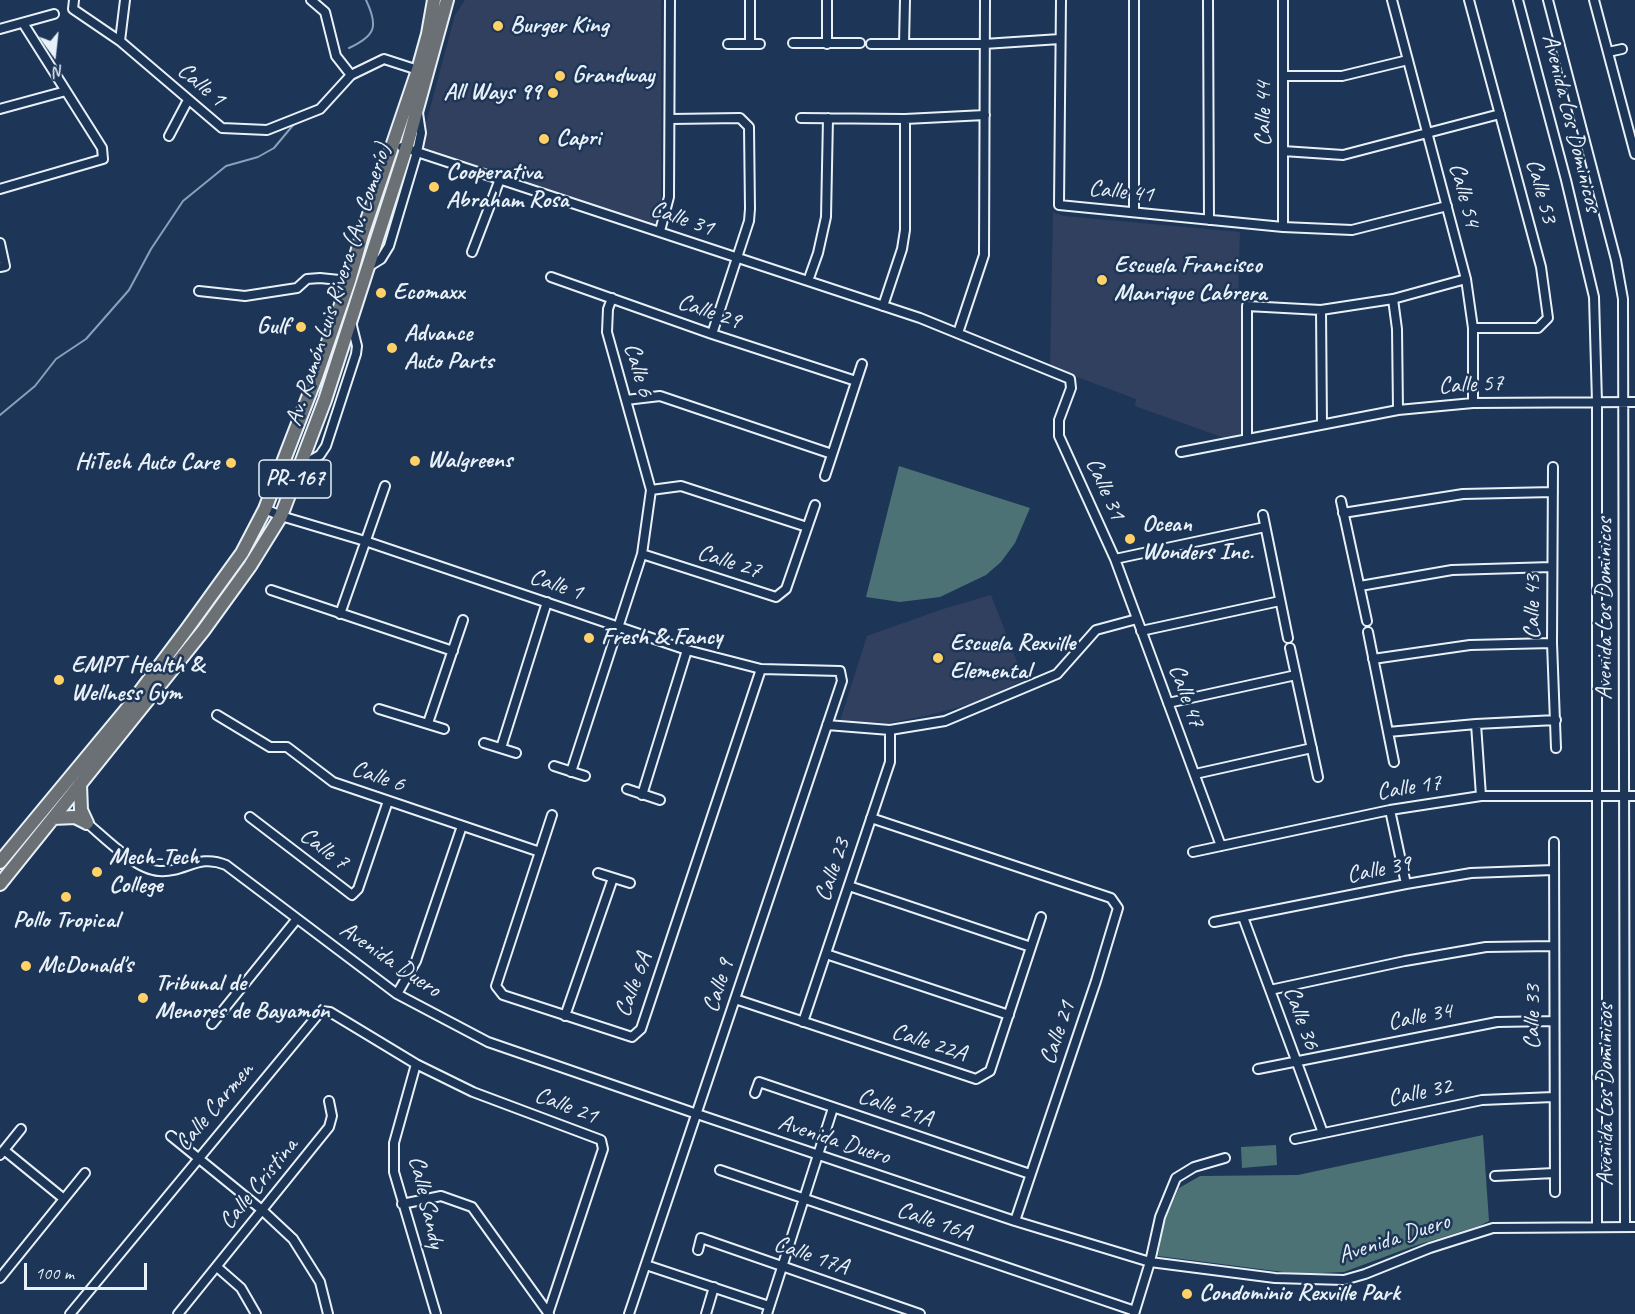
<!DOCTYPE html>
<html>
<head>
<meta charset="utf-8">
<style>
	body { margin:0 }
	#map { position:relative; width:1635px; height:1314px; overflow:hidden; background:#1d3557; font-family:Caveat,sans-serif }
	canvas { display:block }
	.north { position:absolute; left:24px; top:24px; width:60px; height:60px; -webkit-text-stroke:4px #1d3557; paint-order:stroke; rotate:165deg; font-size:16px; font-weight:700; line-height:24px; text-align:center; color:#e8f1f8 }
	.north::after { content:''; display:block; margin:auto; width:21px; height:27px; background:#e8f1f8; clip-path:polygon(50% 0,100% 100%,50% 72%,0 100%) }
	.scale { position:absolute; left:24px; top:1263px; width:123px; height:27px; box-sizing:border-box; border:3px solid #e8f1f8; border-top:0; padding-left:8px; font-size:18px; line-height:21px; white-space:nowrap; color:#e8f1f8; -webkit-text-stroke:4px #1d3557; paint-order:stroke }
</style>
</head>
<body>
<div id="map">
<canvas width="1635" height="1314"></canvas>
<div class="north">N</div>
<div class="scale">100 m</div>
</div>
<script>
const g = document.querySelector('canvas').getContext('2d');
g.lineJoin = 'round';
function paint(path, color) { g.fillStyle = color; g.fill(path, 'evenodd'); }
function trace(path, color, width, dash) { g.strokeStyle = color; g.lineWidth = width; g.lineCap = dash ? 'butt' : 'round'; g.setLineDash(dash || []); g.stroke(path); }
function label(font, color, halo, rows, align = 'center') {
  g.font = font + ' Caveat,sans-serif'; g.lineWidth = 5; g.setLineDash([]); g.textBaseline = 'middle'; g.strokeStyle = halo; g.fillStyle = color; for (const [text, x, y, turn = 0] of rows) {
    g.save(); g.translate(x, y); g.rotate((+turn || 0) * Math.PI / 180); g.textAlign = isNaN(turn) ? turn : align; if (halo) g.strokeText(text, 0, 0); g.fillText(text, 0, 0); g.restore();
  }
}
const built = new Path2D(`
	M465 0H661V199L654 234 417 157 455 15Z
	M1053 212 1064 216 1240 232 1238 300 1243 304 1242 433 1227 439 1135 406 1136 399 1050 367Z
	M991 595 1024 680 971 704 925 716 889 723 840 721 867 636 943 609Z`);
const green = new Path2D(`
	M899 466 1030 508 1015 543 1001 562 986 575 940 597 900 602 866 597Z
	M1483 1135 1489 1221 1479 1226 1411 1247 1344 1272 1299 1274 1158 1256 1164 1222 1179 1188 1200 1176 1298 1175Z
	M1276 1145 1277 1165 1242 1168 1241 1147Z`);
const stream = new Path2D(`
	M349 48C375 36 379 27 366 0
	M0 415 35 386 56 359 86 339 129 290 151 249 183 201 226 166 258 157 274 148 294 124`);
const street = new Path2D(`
	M74 0 73 9 120 41 222 128 267 130 320 109 351 75 384 59 418 70
	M311 0 325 12 336 56 351 75
	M1061 0 1059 205 1283 227 1352 230 1447 206
	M1208 0 1209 220
	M1392 0 1466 279 1473 328V403
	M1469 0 1541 267 1548 318 1538 328H1473
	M1518 0 1566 180 1594 297 1597 402V1227
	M1548 0 1616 260 1623 299 1625 1227
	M1594 0 1635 154
	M0 29 54 14
	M120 41 125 0
	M793 43H860
	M728 44H760
	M750 44V0
	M827 44V0
	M871 44H984L1060 39
	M904 44 905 0
	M1608 52 1622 49
	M1283 76H1342L1408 60
	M0 109 66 91
	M801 118 905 119 985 115
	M671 119 740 118 749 127 750 209 749 221 712 334
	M169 136 188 100
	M402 147 920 318 1070 379 1071 388 1059 420V436L1115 559 1221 846
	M1283 151 1343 155 1500 114
	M0 189 103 159 102 148 23 23
	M1134 212V0
	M1283 227V0
	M660 231 669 197 670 0
	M0 243 5 266 0 267
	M472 252 500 179
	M368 267 381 259 389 246 417 152 421 133 418 113
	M551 277 712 334 856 381
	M808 281 818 253 826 217 828 118
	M199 291 245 296 297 288 307 279 320 278 349 281
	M1393 299 1397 329 1398 410
	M883 306 902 249 905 230V119
	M1321 310 1322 424
	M958 333 984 255 985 0
	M626 400 660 396 832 454
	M1247 439V306L1321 310 1393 299 1466 279
	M1181 452 1398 410 1473 403 1635 402
	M301 466 320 455 326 446 356 354 357 346 351 322
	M1553 467 1552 643 1556 748
	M825 476 862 364
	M651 490 681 486 807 527
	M1341 501 1367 621
	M265 509 281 516 365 541 687 650 761 669 840 671 842 681 629 1314
	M1343 513 1463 494 1553 492
	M1263 515 1288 638
	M642 554 776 597 786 589 815 505
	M1115 559 1265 527
	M1360 586 1452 570 1552 567
	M271 590 453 651
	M340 614 385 486
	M1141 631 1280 601
	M1368 632 1394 762
	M1290 648 1318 777
	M1373 659 1470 645 1552 643
	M1168 703 1296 675
	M379 709 444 729
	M217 715 270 747H287L333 782 540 852
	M428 723 463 620
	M1476 724 1481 796
	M827 725 890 730 945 721 1057 674 1096 630 1137 619
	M1388 732 1476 724 1556 720
	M484 743 516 753
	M501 748 547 602
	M554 766 585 776
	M571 772 642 554 651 490 607 332 608 309 612 298
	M1195 774 1312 748
	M627 789 660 800
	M642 795 687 650
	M1390 810 1406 884
	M552 815 496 986 503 995 632 1037 641 1029 761 669
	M250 817 352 895 358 889 388 801
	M871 818 1111 898 1118 908 1096 981 1015 1221
	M87 823C105 838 136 870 159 871 185 873 198 853 226 865L397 994 488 1042 697 1114 1015 1221 1150 1262 1275 1278 1344 1280 1365 1274 1430 1248 1493 1228 1635 1227
	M1554 842 1555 1192
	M1193 852 1390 810 1481 796H1635
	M598 873 630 883
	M849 886 1031 947
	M1243 917 1323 1133
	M1214 922 1406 884 1471 873 1553 870
	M826 954 1009 1015
	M1270 990 1405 961 1486 947 1553 946
	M397 994 416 961 462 826
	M735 999 976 1079 990 1071 1041 917
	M565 1016 613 878
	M803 1022 890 762V730
	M212 1024 296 920
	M416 1064 394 1143V1172L436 1314
	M1258 1069 1497 1022 1553 1021
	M755 1093 759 1082 1030 1174
	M171 1136 262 1210 293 1239 320 1282 328 1314
	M1295 1139 1482 1100 1553 1097
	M4 1150 64 1199
	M0 1155 21 1129
	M720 1170 1135 1311
	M1495 1176 1554 1173
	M402 1204 441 1196 472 1207 549 1314
	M698 1250 701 1238 920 1314
	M646 1265 769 1306
	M217 1267 241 1288 256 1314
	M0 1278 85 1173
	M70 1314 321 1011 330 1012 416 1064 473 1092 601 1140 603 1149 548 1314
	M178 1314 329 1127 332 1116 329 1101
	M706 1314 714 1287
	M767 1314 833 1108
	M1134 1314 1150 1262 1160 1217 1176 1178 1194 1167 1225 1158`);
const primary = new Path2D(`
	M80 784 81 810 87 823
	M53 818 75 817 87 823
	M0 862 130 705 187 629 242 553 265 509 316 377 349 281 362 235 418 70 428 34 434 0
	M0 884 203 631 250 566 281 516 325 400 406 149 447 0`);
const markers = [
	[498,26,6,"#ffd166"],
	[560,76,6,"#ffd166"],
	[553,93,6,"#ffd166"],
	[544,139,6,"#ffd166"],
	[434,187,6,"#ffd166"],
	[1102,280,6,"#ffd166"],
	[381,293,6,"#ffd166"],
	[301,327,6,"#ffd166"],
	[392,348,6,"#ffd166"],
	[415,461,6,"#ffd166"],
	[231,463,6,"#ffd166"],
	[1130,539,6,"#ffd166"],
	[589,638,6,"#ffd166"],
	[938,658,6,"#ffd166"],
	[59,680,6,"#ffd166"],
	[97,872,6,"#ffd166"],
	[66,897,6,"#ffd166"],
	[26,966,6,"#ffd166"],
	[143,998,6,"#ffd166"],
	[1187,1294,6,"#ffd166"]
];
const shields = [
	[295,479,72]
];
const shieldNames = [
	["PR-167",295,479]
];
const poiNames = [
	["Burger King",510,26],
	["Grandway",572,76],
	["All Ways 99",541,93,"right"],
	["Capri",556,139],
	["Cooperativa",446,173],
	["Abraham Rosa",446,201],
	["Escuela Francisco",1114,266],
	["Manrique Cabrera",1114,294],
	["Ecomaxx",393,293],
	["Gulf",289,327,"right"],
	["Advance",404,334],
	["Auto Parts",404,362],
	["Walgreens",427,461],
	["HiTech Auto Care",219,463,"right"],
	["Ocean",1142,525],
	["Wonders Inc.",1142,553],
	["Fresh & Fancy",601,638],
	["Escuela Rexville",950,644],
	["Elemental",950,672],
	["EMPT Health &",71,666],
	["Wellness Gym",71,694],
	["Mech-Tech",109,858],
	["College",109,886],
	["Pollo Tropical",66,921,"center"],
	["McDonald's",38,966],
	["Tribunal de",155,984],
	["Menores de Bayamón",155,1012],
	["Condominio Rexville Park",1199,1294]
];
const streetNames = [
	["Calle 1",201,85,40],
	["Calle 44",1264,114,-90],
	["Avenida Los Dominicos",1571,123,76],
	["Calle 53",1541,191,75],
	["Calle 41",1121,192,6],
	["Calle 54",1464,195,75],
	["Calle 31",682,219,19],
	["Av. Ramón Luis Rivera (Av. Comerío)",339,285,-72],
	["Calle 29",709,312,19],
	["Calle 6",638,370,74],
	["Calle 57",1471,385,-3],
	["Calle 31",1105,489,66],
	["Calle 27",729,562,18],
	["Calle 1",556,585,19],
	["Calle 43",1533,607,-90],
	["Avenida Los Dominicos",1605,609,-90],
	["Calle 47",1186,696,70],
	["Calle 6",378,777,19],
	["Calle 17",1409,788,-9],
	["Calle 7",324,849,37],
	["Calle 23",833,870,-71],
	["Calle 39",1379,870,-11],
	["Avenida Duero",390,960,34],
	["Calle 6A",634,985,-69],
	["Calle 9",719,986,-72],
	["Calle 34",1420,1017,-11],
	["Calle 33",1533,1017,-90],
	["Calle 36",1301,1018,70],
	["Calle 21",1058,1033,-71],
	["Calle 22A",929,1043,18],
	["Calle 32",1420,1093,-12],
	["Avenida Los Dominicos",1606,1095,-90],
	["Calle 21",566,1106,21],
	["Calle Carmen",215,1107,-50],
	["Calle 21A",895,1108,19],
	["Avenida Duero",834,1140,18],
	["Calle Cristina",259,1184,-51],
	["Calle Sandy",426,1202,77],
	["Calle 16A",934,1222,19],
	["Avenida Duero",1394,1239,-18],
	["Calle 17A",811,1256,19]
];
paint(built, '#31405e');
paint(green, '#4c7275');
trace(stream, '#89a1ba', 2);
trace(street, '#e8f1f8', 12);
trace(primary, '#e8f1f8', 16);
trace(street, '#1d3557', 8);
trace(primary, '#6a7074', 12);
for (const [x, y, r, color] of markers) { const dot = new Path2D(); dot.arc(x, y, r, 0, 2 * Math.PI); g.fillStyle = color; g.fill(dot); trace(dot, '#1d3557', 2); }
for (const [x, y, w] of shields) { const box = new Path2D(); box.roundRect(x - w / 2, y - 19, w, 38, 4.5); g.fillStyle = '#1d3557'; g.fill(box); trace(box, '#e8f1f8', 1.5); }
label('bold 22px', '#e8f1f8', null, shieldNames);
label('bold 24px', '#e8f1f8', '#1d3557', poiNames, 'left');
label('24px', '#e8f1f8', '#1d3557', streetNames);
</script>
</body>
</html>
